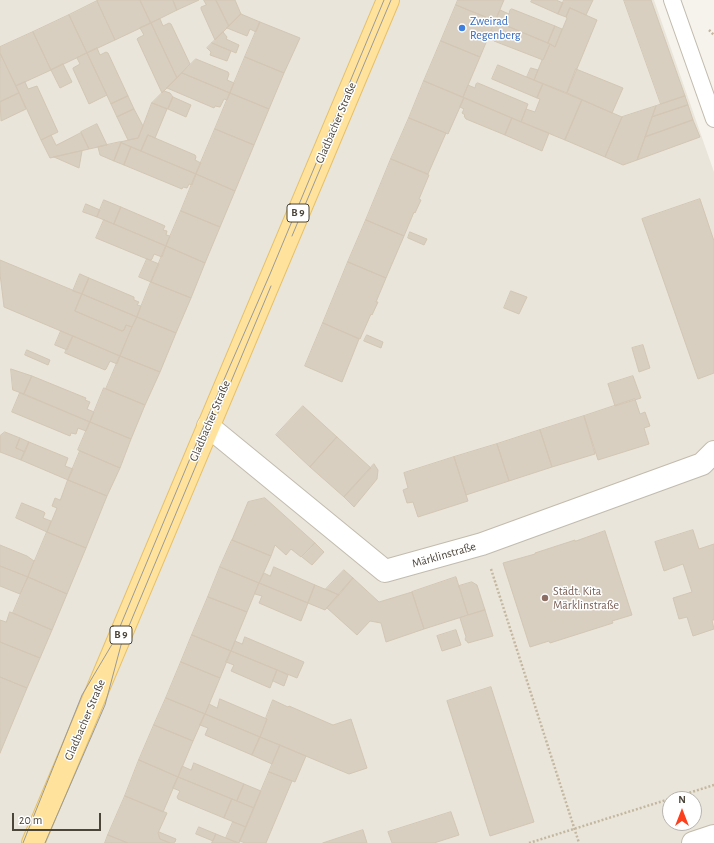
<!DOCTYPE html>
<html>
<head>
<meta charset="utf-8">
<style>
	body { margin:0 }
	#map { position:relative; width:714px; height:843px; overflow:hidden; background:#f6f3ec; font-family:"Alegreya Sans",sans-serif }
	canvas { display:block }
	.north { position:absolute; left:662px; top:791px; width:40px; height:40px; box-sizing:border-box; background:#fff; border:1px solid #b7b4b0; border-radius:50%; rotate:0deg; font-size:11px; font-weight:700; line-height:16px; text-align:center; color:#4b4439 }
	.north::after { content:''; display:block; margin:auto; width:14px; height:18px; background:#fc3f1d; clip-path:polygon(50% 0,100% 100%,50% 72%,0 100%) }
	.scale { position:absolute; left:12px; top:813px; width:89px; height:18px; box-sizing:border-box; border:2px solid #4b4439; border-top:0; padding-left:5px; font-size:12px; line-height:14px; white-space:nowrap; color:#4b4439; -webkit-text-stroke:3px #fff; paint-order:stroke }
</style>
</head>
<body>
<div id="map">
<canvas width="714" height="843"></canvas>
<div class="north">N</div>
<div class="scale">20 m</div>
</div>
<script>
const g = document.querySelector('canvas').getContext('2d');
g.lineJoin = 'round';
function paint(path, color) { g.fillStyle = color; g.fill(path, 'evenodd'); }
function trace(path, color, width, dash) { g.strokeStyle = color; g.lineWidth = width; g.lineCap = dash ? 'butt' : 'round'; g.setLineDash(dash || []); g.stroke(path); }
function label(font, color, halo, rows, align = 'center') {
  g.font = font + ' "Alegreya Sans",sans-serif'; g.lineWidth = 3; g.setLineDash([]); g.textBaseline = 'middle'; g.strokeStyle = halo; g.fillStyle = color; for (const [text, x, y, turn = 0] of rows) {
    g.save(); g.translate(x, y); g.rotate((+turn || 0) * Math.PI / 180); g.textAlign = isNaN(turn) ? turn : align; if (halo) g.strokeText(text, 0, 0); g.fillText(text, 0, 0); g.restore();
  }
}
const residential = new Path2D(`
	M0 0H654L714 172V843H0ZM670 799H694V823H670Z`);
const building = new Path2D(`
	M100 0H140L151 23 115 40 97 1Z
	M140 0H173L177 10 151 23Z
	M173 0H199L177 10Z
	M204 0H216L229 26 215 40 201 9V7L206 5Z
	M216 0H235L241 14 229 26Z
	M458 0H504L495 21 456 5Z
	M532 0H556L563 3 558 14 531 2Z
	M564 0H593L586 15 570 8 566 17 558 14Z
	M624 0H651L685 96 661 104Z
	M97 1 115 40 87 53 69 15Z
	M456 5 495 21 480 57 441 41Z
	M570 8 597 20 567 93 534 80 542 60H543L550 44 555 47 567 18 566 17Z
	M512 9 555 26 548 43 495 21 500 10 509 14 510 10Z
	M241 14 260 22 256 32 250 29 247 36 227 28Z
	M69 15 87 53 51 70 33 32Z
	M160 19 163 26 169 23 171 24 190 64 177 78 151 23Z
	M495 21 550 44 543 60 494 41 493 39 496 34 491 32Z
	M260 22 300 38 284 73 245 57Z
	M151 23 177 78 162 93 137 39 138 38 144 35 140 28Z
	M555 26 562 29 555 47 548 43Z
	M33 32 51 70 16 86 0 53V47Z
	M223 32 227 37 226 39 239 45 236 53 212 43Z
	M441 41 480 57 463 97 424 81Z
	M212 43 231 51 227 61 210 55 211 52 207 48Z
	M97 48 100 55 106 52 108 53 128 96 111 104 87 53Z
	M0 53 19 93 0 102Z
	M87 53 107 95 89 104 73 69V68L80 64 77 58Z
	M245 57 284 73 269 109 230 93Z
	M196 59 228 72 229 74 227 80 234 83 230 93 182 73Z
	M63 64 72 82 60 88 51 70Z
	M498 65 543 84 537 98 492 79Z
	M531 68 538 70 534 80 527 77Z
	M576 69 623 88 612 113 567 93Z
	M182 73 230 93 227 100 224 99 220 107 215 106 214 108 167 88Z
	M424 81 464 98 448 134 409 118Z
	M25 82 28 89 37 86 58 132 41 140 16 86Z
	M478 83 528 104 521 122 463 97 468 85 475 88 476 84Z
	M543 84 582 100 565 140 521 122 526 109 535 112 540 99 537 98Z
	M164 91 170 93 173 97 168 109 152 103Z
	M19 93 26 109 1 121 0 102Z
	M230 93 269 109 254 145 215 129Z
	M128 96 134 109 117 117 111 104Z
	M685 96 688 105 652 117 656 106Z
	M173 97 191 105 186 117 168 109Z
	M464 98 512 118 505 135 466 119 464 116 465 115 462 113 464 109 460 107Z
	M582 100 622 117 605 157 565 140Z
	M152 103 167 109 155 138 148 135 141 151 120 142 138 138Z
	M688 105 693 120 645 137 652 117Z
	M656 106 637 160 623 165 605 157 622 117Z
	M134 109 143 126 138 138 128 140 117 117Z
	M409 118 446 133 428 174 391 159Z
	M512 118 549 133 542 151 505 135Z
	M693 120 700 137 637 160 645 137Z
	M97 124 107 145 89 149 81 132Z
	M215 129 254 145 235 191 196 174Z
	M81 133 89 149 50 158 41 140 51 135 56 145Z
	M148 135 195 155 196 157 195 160 201 163 196 174 141 151Z
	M120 142 121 143 114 161 100 155 98 147Z
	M121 143 131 147 124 165 114 161Z
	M131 147 196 174 192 185 189 184 187 188 183 187 182 189 124 165Z
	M82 151 79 168 54 157Z
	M391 159 429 175 419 199 421 200 415 213 414 212 404 236 366 220Z
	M196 174 235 191 220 227 181 211Z
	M700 199 714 241V373L698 379 642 219Z
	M104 200 121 207 114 224 97 217Z
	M86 204 100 210 97 217 83 212Z
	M121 207 163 225 165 226 163 230 167 231 166 235 170 236 166 246 114 224Z
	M181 211 220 227 205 263 166 246Z
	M104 220 166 246 162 257 154 254 152 259 151 260 147 259 96 238Z
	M366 220 404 236 386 278 348 262Z
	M410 232 427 239 424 245 408 238Z
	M166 246 205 263 191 298 151 282Z
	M147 259 159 264 151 282 139 277Z
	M0 260 82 294 75 311 122 331 124 330 126 325 132 327 120 356 4 307 0 274Z
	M348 262 386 278 376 302H378L372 315 371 314 360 339 323 323Z
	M80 274 89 278 82 294 73 291Z
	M89 278 134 297V300L139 302 137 305 141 306 137 317 82 294Z
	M151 282 191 298 176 333 137 317Z
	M511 291 527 297 519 314 504 308Z
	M82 294 137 317 132 327 126 325 124 330 122 331 75 311Z
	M137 317 176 333 160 372 120 356Z
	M323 323 359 339 342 382 305 366Z
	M61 331 73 336 67 350 55 345Z
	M367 335 383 342 381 348 364 341Z
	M73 336 120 356 117 364 110 361 106 369 105 370 65 353Z
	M643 345 650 368 639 372 632 348Z
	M27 350 50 360 48 365 25 355Z
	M120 356 160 372 145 405 106 389Z
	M11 369 32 376 24 394 13 390Z
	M32 376 86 398 85 400 90 402 87 409 94 412 90 422 24 394Z
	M633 376 641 398 615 406 608 384Z
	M104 388 145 405 131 439 90 422Z
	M20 393 90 422 86 431 78 428 76 434 71 433 70 436 12 412Z
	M635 399 640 414 645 412 650 426 644 428 649 444 598 460 584 416Z
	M303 406 337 437 310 467 276 435Z
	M584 416 595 454 552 467 540 430Z
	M90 422 131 439 120 468 78 450Z
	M540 430 552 467 509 481 497 444Z
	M5 432 20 438 16 448 25 452 21 460 0 452V436Z
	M337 437 371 468 344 497 310 467Z
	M20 438 29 442 25 452 16 448Z
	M29 442 68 458 65 466 73 469 68 480 21 460Z
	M497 444 509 481 466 495 454 457Z
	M80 451 120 468 107 496 68 480Z
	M454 457 468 501 418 517 413 502 407 503 403 490 408 488 404 473Z
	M374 464 378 470 377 479 354 507 344 497Z
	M68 480 107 496 86 548 47 532 57 508 52 506 55 498 60 500Z
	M265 498 315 543 301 557 291 549 286 555 275 545 271 556 232 540 248 502Z
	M22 503 44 512 45 513 43 518 51 521 47 532 16 518Z
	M693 530 699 549 714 544V620H712L714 629 693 636 687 617 679 619 673 598 692 592 683 564 664 571 655 542Z
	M605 531 632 615 612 621 613 623 550 643 549 641 530 647 503 563 535 554V553L575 540V541Z
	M47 532 86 548 67 594 28 577Z
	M232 540 271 556 259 583 220 567Z
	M315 543 324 552 312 565 302 557Z
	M0 545 27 556 34 561 28 577 0 566Z
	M0 566 28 577 20 594 0 586Z
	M220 567 259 583 247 612 208 597Z
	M274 567 315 585 308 603 259 583 264 573 270 576Z
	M344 570 353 578 339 595 326 589Z
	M28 577 67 594 52 630 13 613Z
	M456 577 468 615 424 629 412 592Z
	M353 578 379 602 412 592 424 629 386 642 381 623 370 621 357 635 327 608Z
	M472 582 477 585 485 610 468 615 459 586Z
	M259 583 308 603 301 621 259 603 262 596 255 594Z
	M315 585 339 595 325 610 308 603Z
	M208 597 247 612 231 651 192 635Z
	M485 610 493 636 468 643 467 641H466L465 639 466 637 460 618Z
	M10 612 52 630 40 658 0 642V620L6 622Z
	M456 630 461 645 442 651 437 636Z
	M192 635 231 651 220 678 181 662Z
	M245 637 304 662 297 678 231 651 235 641 242 644Z
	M0 642 40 658 27 688 0 677Z
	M231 651 277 670 270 688 231 671 234 665 226 662Z
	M181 662 220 678 205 714 166 698Z
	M277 670 288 675 284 686 273 681Z
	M0 677 27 688 0 753Z
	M491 687 534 822 490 836 447 701Z
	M166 698 205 714 193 741 154 725Z
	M220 699 267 719 260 737 205 714 209 704 217 708Z
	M273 700 288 707 289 706 333 725 351 719 367 768 349 774 260 737 267 719 266 718Z
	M205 714 260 737 252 755 205 735 208 728 200 725Z
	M154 725 193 741 178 777 139 760Z
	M260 737 280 745 272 764 252 755Z
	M280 745 306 756 295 782 269 772Z
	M139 760 178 777 163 812 125 796Z
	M194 763 244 784 237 801 178 777 182 766 191 770Z
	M269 772 292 781 266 843H245L240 841Z
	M178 777 232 799 224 818 178 799 177 797 180 791 173 788Z
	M244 784 261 791 254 808 237 801Z
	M125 796 167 813 158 833 160 839 170 843H128L108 835Z
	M232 799 254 808 246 827 224 818Z
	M451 812 459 835 434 843H392L388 832Z
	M233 822 246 827 239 843 226 838Z
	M199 827 216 834 213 841 196 834Z
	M363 830 367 843H323Z
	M159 832 176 839 175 842 173 843H170L160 839Z
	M216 834 226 838 237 843H212Z
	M108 835 128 843H105Z`);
const path = new Path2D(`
	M709 30 714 35
	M491 569 579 843
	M529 843 714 785`);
const service = new Path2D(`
	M672 0 714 119`);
const minor = new Path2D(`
	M208 426 385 571 482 544 702 464 714 452
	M693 843 714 836`);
const primary = new Path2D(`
	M33 843 388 0`);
const tram = new Path2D(`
	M292 236 391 0
	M23 843 82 695 114 641 199 437 270 274 384 0
	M45 843 105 705 121 645 271 286`);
const markers = [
	[462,28,4,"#3f7fe0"],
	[545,598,4,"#8d6e63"]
];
const shields = [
	[298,213,22],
	[121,635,22]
];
const shieldNames = [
	["B 9",298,213],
	["B 9",121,635]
];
const shopNames = [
	["Zweirad",470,21],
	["Regenberg",470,35]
];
const streetNames = [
	["Gladbacher Straße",336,123,-67],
	["Gladbacher Straße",210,421,-67],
	["Märklinstraße",444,555,-16],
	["Gladbacher Straße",85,720,-67]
];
const educationNames = [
	["Städt. Kita",553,591],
	["Märklinstraße",553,605]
];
paint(residential, '#eae5da');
paint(building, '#d8cfc1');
trace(building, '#d3c7b4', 1);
trace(service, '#c2bbae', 18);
trace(minor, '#c2bbae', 24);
trace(primary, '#e6c16a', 24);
trace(path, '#c4b79f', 2.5, [2, 2]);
trace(service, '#fff', 16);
trace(minor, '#fff', 22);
trace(primary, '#ffe39c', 22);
trace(tram, '#9a9a9a', 1);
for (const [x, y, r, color] of markers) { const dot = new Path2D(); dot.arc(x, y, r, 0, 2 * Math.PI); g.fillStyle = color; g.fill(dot); trace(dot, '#fff', 1.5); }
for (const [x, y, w] of shields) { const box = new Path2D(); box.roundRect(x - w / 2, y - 9, w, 18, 3); g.fillStyle = '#fff'; g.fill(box); trace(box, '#4b4439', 1); }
label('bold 11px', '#4b4439', null, shieldNames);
label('12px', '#366cbe', '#fff', shopNames, 'left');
label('12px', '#4b4439', '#fff', streetNames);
label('12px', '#785e54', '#fff', educationNames, 'left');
</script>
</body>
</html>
